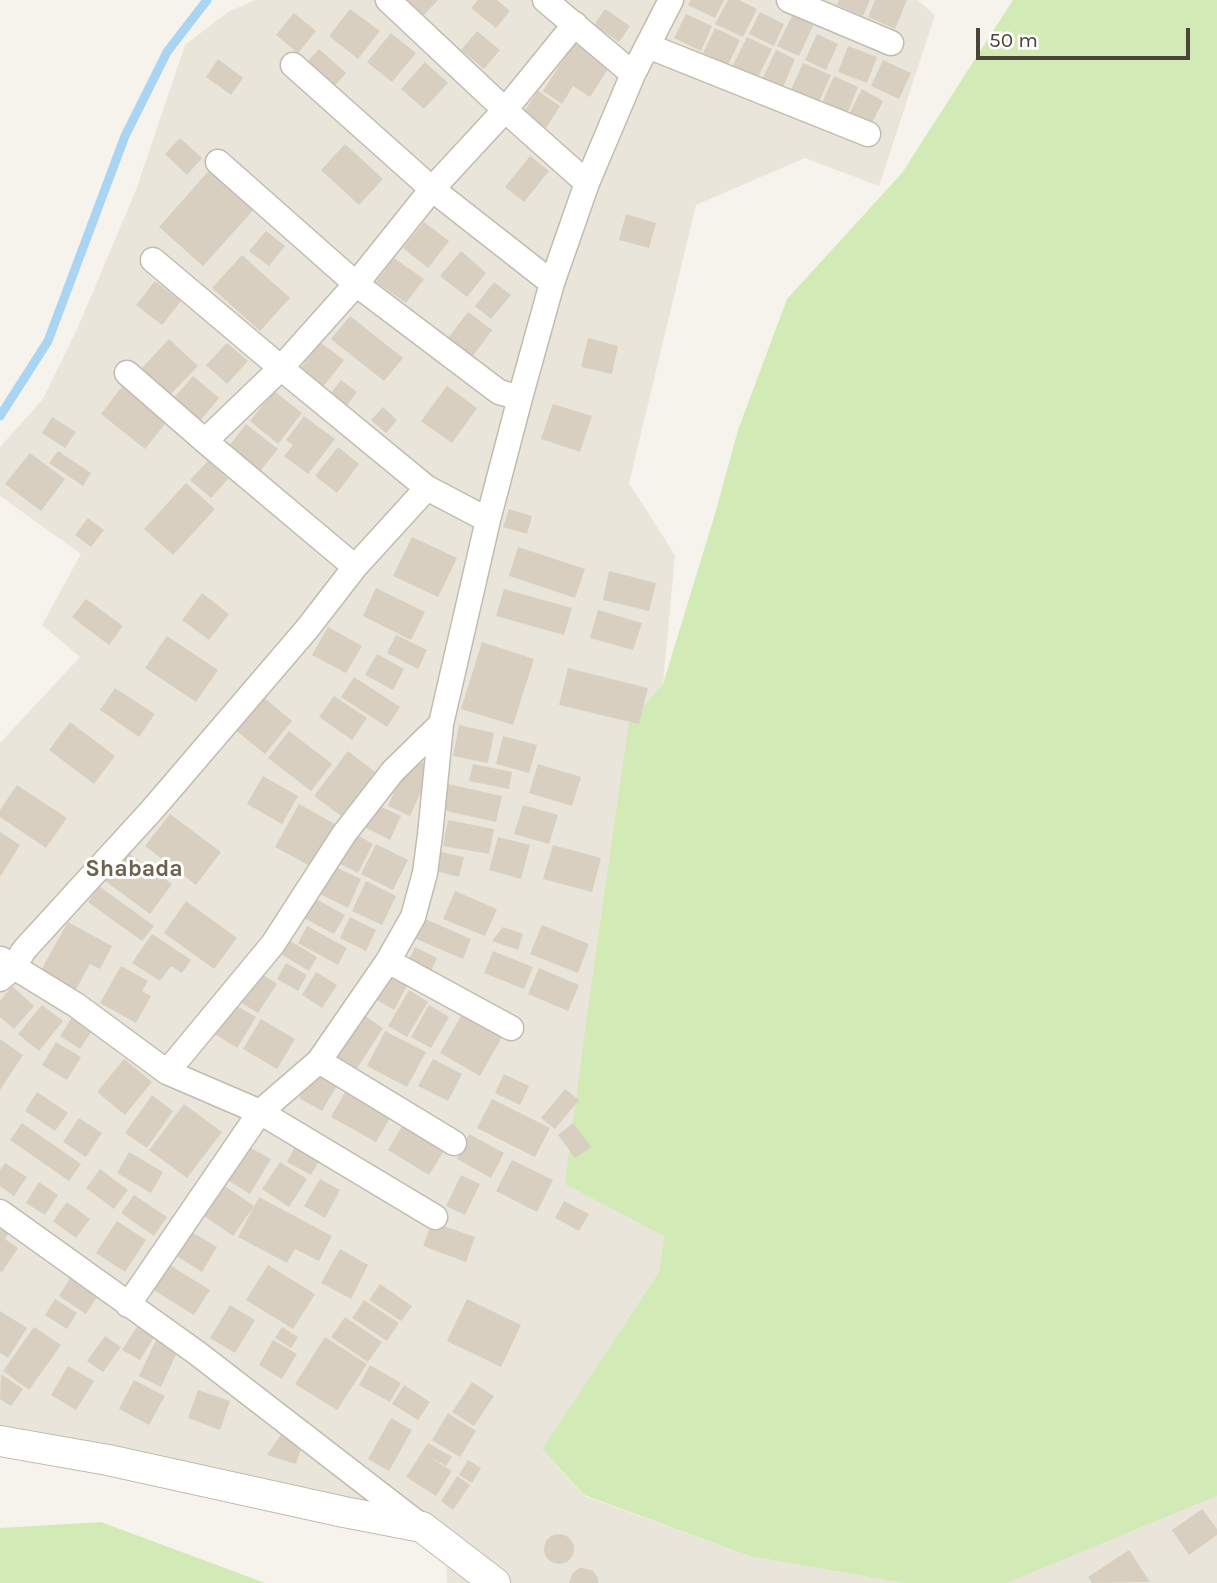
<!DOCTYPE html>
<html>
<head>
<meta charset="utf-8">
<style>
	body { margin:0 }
	#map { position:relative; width:1217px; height:1583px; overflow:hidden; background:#f6f3ec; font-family:Karla,sans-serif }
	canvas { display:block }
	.scale { position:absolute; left:976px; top:28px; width:214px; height:32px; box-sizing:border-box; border:4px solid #4b4439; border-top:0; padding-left:9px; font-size:21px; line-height:24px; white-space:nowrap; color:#4b4439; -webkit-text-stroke:5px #fff; paint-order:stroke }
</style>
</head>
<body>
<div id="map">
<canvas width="1217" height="1583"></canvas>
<div class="scale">50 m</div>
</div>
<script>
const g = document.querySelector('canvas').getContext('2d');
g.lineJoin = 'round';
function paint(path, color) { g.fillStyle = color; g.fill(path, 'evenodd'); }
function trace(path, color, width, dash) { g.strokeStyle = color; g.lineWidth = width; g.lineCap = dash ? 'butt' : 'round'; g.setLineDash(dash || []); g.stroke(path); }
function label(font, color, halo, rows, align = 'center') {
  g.font = font + ' Karla,sans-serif'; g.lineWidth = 6; g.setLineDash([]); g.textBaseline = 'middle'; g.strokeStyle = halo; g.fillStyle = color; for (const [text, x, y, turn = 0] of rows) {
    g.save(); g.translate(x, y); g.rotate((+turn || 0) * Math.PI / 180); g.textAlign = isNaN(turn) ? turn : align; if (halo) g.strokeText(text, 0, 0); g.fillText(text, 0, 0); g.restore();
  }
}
const residential = new Path2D(`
	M255 0H917L935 15 879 186 805 158 696 205 629 483 675 555 663 684 629 722 664 1236 659 1272 542 1449 584 1496 749 1556 903 1583H447L445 1528 0 1430V743L80 657 42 625 81 554 0 496V447L43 399 78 327 136 190 185 45 228 12Z
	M1217 1496V1583H1007Z`);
const green = new Path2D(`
	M1013 0H1217V1496L1007 1583H903L749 1556 584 1495 542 1449 659 1272 664 1236 565 1184 586 1023 629 722 663 684 715 514 738 430 787 299 902 173Z
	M101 1522 265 1583H0V1528Z`);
const stream = new Path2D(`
	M0 416 48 341 125 136 167 52 207 0`);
const building = new Path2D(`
	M407 0H438L424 15Z
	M478 0H497L510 11 496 28 471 8Z
	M691 0H724L715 18 688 5Z
	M728 0H739L757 9 743 37 715 24Z
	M839 0H870L863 16 837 5Z
	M875 0H907L895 29 868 17Z
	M350 9 380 31 358 59 329 36Z
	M605 9 630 26 619 42 594 25Z
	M760 12 784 24 774 46 749 34Z
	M294 13 316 31 298 53 276 35Z
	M686 14 712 26 701 51 674 38Z
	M793 14 814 24 799 56 777 46Z
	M715 28 740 40 728 65 703 53Z
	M477 31 500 50 484 69 461 50Z
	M391 33 416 53 392 82 367 62Z
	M817 34 838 44 826 70 805 60Z
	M747 37 772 49 757 79 732 67Z
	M574 43 610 66 590 97 573 86 562 104 543 91Z
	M848 46 877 57 867 83 838 72Z
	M319 49 346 73 333 88 306 63Z
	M776 50 795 59 783 87 763 78Z
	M218 59 243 78 231 95 206 77Z
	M883 60 911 73 899 99 871 86Z
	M425 62 448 83 424 109 401 89Z
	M803 63 831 75 818 104 790 92Z
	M834 76 858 87 847 114 822 103Z
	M862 89 883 101 869 129 847 118Z
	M538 91 560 106 546 128 523 113Z
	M180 138 202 158 187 175 165 154Z
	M345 144 383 179 359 205 321 170Z
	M530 156 549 171 524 202 505 187Z
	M213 166 257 206 203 266 159 227Z
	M626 214 656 223 649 248 619 240Z
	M424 222 449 241 428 268 403 248Z
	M266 231 285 246 269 266 249 251Z
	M461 251 486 273 467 297 440 276Z
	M242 255 290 298 260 331 212 288Z
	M394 258 424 279 406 303 376 282Z
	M155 281 181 301 162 325 136 305Z
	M494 282 511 295 491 319 475 306Z
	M468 312 492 330 473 356 448 338Z
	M350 316 403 358 384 381 331 339Z
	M588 338 618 346 612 374 581 367Z
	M169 339 198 366 170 395 142 368Z
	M320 342 344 360 323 387 300 369Z
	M227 343 248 361 227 384 206 365Z
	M193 376 219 398 200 421 174 398Z
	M341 380 357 392 347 405 331 393Z
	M124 384 169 419 145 449 101 414Z
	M447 386 477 408 452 443 421 421Z
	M274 391 302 413 278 444 250 421Z
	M553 404 592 416 580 452 541 439Z
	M383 407 397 420 386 433 371 420Z
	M304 416 335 439 308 474 284 456 293 445 286 440Z
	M52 417 76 432 65 448 42 433Z
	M246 424 278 449 260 471 229 446Z
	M338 447 359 464 337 493 315 476Z
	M58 451 91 473 83 486 49 463Z
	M30 453 65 479 41 511 5 484Z
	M208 461 228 479 211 498 190 480Z
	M186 483 215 509 173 555 144 529Z
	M509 509 532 516 527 534 503 527Z
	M88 518 104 530 91 547 75 535Z
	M412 537 457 558 438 597 393 576Z
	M518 547 585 569 575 598 509 576Z
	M609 571 656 583 649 611 603 600Z
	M376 588 425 612 411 640 363 616Z
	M504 589 572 608 564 635 496 616Z
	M202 593 229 614 209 640 182 620Z
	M86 599 123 626 109 645 72 617Z
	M598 610 642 623 633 650 590 638Z
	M328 627 362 646 346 673 312 655Z
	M396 635 427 650 418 669 387 653Z
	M167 636 218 670 196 702 145 668Z
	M482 642 534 659 513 725 461 709Z
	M377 654 404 669 393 690 365 675Z
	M568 668 648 688 639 724 559 705Z
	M354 677 400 707 387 727 341 697Z
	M115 688 155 714 139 737 100 710Z
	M260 694 292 721 265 754 233 728Z
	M334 696 367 718 352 740 319 717Z
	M70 722 115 756 94 784 49 750Z
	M459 725 494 733 488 763 453 756Z
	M289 731 332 764 311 791 268 758Z
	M503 736 537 745 529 773 496 764Z
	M348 751 375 772 341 816 314 796Z
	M409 757 432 767 410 816 388 806Z
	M473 764 512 772 509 789 469 781Z
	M538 764 581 777 572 806 529 793Z
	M263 776 298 796 282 824 247 804Z
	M448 784 502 796 496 822 442 810Z
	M17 785 67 818 46 848 0 817V810Z
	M373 803 401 816 390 840 362 826Z
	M299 804 335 824 312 867 275 847Z
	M523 805 558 815 549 844 514 834Z
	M170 814 221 852 196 885 145 846Z
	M448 820 494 829 489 854 443 846Z
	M350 831 373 844 358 873 334 861Z
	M0 832 20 845 0 877Z
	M498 837 530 845 521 879 489 870Z
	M376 844 408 860 393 890 361 874Z
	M553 845 601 858 592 892 543 879Z
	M127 852 172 884 150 914 105 881Z
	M441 852 464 857 459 877 436 871Z
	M331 865 361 879 348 908 318 893Z
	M366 881 396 896 382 925 352 911Z
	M99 886 154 926 142 941 88 902Z
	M455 891 497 909 485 936 443 919Z
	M309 895 345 915 334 934 298 915Z
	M186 901 237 938 214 969 164 933Z
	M350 917 376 930 366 951 340 938Z
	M423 918 471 939 463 959 414 938Z
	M68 922 112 946 100 969 90 964 75 991 40 972Z
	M542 925 589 944 578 973 530 954Z
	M307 926 347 948 338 965 298 943Z
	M503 927 523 934 518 950 492 941Z
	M152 934 191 960 182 973 171 966 160 981 132 963Z
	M282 936 317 957 309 971 274 950Z
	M415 947 437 958 430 973 408 962Z
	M493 951 533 967 524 989 484 973Z
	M286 963 307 975 298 991 277 979Z
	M121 966 148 981 142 991 151 996 136 1023 100 1003Z
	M539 968 579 985 568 1011 528 994Z
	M254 969 277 984 258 1013 235 999Z
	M385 971 408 984 394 1010 371 997Z
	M316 972 337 985 322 1008 302 995Z
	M12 986 34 1006 14 1029 0 1017V1001Z
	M409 990 428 1002 407 1037 388 1026Z
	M228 1001 256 1017 237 1048 210 1031Z
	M42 1005 63 1021 39 1051 18 1034Z
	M429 1005 449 1017 431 1048 411 1037Z
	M356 1010 383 1028 356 1070 329 1053Z
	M462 1014 502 1037 480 1076 440 1053Z
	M73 1016 93 1029 80 1049 60 1036Z
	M261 1019 295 1039 277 1069 243 1049Z
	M385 1031 426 1052 407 1087 367 1066Z
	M0 1039 23 1055 0 1090Z
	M56 1042 81 1057 67 1080 42 1065Z
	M124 1059 152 1082 125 1115 97 1092Z
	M433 1059 462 1074 448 1101 418 1086Z
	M318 1066 341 1079 322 1111 299 1098Z
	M504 1074 529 1086 520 1105 495 1093Z
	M349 1085 394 1111 376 1142 331 1117Z
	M565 1089 579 1100 555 1129 541 1118Z
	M37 1092 68 1113 55 1131 25 1111Z
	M152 1095 173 1111 147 1148 125 1133Z
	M492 1099 550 1128 535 1157 477 1128Z
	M184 1104 222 1132 187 1178 149 1150Z
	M79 1118 102 1133 86 1157 63 1142Z
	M405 1121 447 1146 429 1175 388 1150Z
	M22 1123 81 1164 69 1181 10 1140Z
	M573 1123 591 1147 575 1158 558 1135Z
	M469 1134 504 1153 491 1178 457 1159Z
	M247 1146 271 1159 250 1194 226 1179Z
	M295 1147 319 1161 311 1175 287 1162Z
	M129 1152 163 1172 151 1193 117 1173Z
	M512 1160 553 1180 537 1212 496 1191Z
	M280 1162 307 1179 289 1207 262 1189Z
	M5 1163 27 1177 14 1196 0 1186V1170Z
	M100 1169 128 1190 114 1209 86 1188Z
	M461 1175 480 1184 465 1215 446 1206Z
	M320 1179 340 1190 325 1218 304 1206Z
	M39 1182 58 1195 45 1215 26 1203Z
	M225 1186 254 1206 233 1236 204 1216Z
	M134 1195 167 1217 154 1236 121 1213Z
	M259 1197 332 1236 319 1261 295 1249 287 1263 238 1237Z
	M564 1201 589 1214 579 1231 555 1218Z
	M67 1202 90 1219 76 1238 53 1221Z
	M0 1221 11 1229 5 1239 18 1248 2 1272 0 1271Z
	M117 1221 146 1240 125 1272 96 1253Z
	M432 1222 475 1237 466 1262 423 1246Z
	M190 1231 217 1247 202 1272 175 1255Z
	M340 1249 368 1265 351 1299 321 1283Z
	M168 1264 210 1290 194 1315 152 1289Z
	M268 1265 315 1294 293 1329 246 1300Z
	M73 1273 101 1291 86 1314 59 1296Z
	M380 1284 412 1306 401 1321 369 1300Z
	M55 1299 77 1313 67 1329 45 1315Z
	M467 1299 521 1325 501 1367 447 1341Z
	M364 1300 399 1323 387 1341 352 1318Z
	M230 1305 255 1320 235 1353 210 1338Z
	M0 1311 27 1328 8 1358 0 1353Z
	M345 1317 382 1342 368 1362 331 1337Z
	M142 1319 159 1329 140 1360 122 1350Z
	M34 1327 61 1345 29 1390 3 1371Z
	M282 1327 298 1337 291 1348 275 1338Z
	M105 1336 121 1347 103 1372 87 1361Z
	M325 1337 367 1364 337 1410 295 1384Z
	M157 1338 179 1348 161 1387 139 1376Z
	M273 1340 297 1354 282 1379 259 1365Z
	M370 1365 401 1383 390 1402 359 1385Z
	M68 1366 94 1381 76 1410 51 1395Z
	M1 1374 23 1389 11 1406 0 1399Z
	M134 1380 165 1396 149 1425 119 1409Z
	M472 1382 494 1396 474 1426 452 1412Z
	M404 1385 430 1402 418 1420 392 1404Z
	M198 1390 230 1401 220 1430 188 1418Z
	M448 1413 476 1431 460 1457 432 1440Z
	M391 1418 412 1430 389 1471 368 1459Z
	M282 1433 302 1446 296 1464 267 1455Z
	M428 1443 452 1457 446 1466 426 1455 452 1471 436 1496 406 1477Z
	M468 1460 481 1468 472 1483 459 1475Z
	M457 1476 470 1485 453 1510 441 1501Z
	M1202 1509 1217 1529V1535L1189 1555 1172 1530Z
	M544 1549a15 15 0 1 1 30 0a15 15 0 1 1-30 0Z
	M1129 1550 1150 1582 1092 1583 1088 1577Z
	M579 1568H584L593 1571 598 1578V1583H569L572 1574Z`);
const minor = new Path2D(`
	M388 0 505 110 587 183
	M545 0 633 74
	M789 0 891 43
	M648 46 868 134
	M293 65 432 189 552 283
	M218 162 356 284 499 392 520 398
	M153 260 281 368 427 488 488 520
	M127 373 205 441 355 567
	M205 441 281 368 356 284 432 189 505 110 575 24
	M1 959 76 1005 167 1072 260 1112 435 1217
	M388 961 511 1028
	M0 979 13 968 24 950 152 810 307 629 355 567 427 488
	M319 1061 454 1143
	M167 1072 273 944 344 834 393 771 441 724
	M0 1212 197 1353 421 1526
	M128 1305 260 1112 319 1061 388 961 413 917 425 873 430 835 441 724 488 520 520 398 552 283 587 183 633 74 671 0`);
const tertiary = new Path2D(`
	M0 1441 108 1460 344 1512 422 1527 495 1583`);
const quarterNames = [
	["Shabada",134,869]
];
paint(residential, '#eae5da');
paint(green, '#d2eab5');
trace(stream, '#a9d4f2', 9);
paint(building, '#d8cfc1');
trace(minor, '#c2bbae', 27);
trace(tertiary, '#c2bbae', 32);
trace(minor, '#fff', 24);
trace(tertiary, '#fff', 30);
label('bold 23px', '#6e6250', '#fff', quarterNames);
</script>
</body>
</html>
